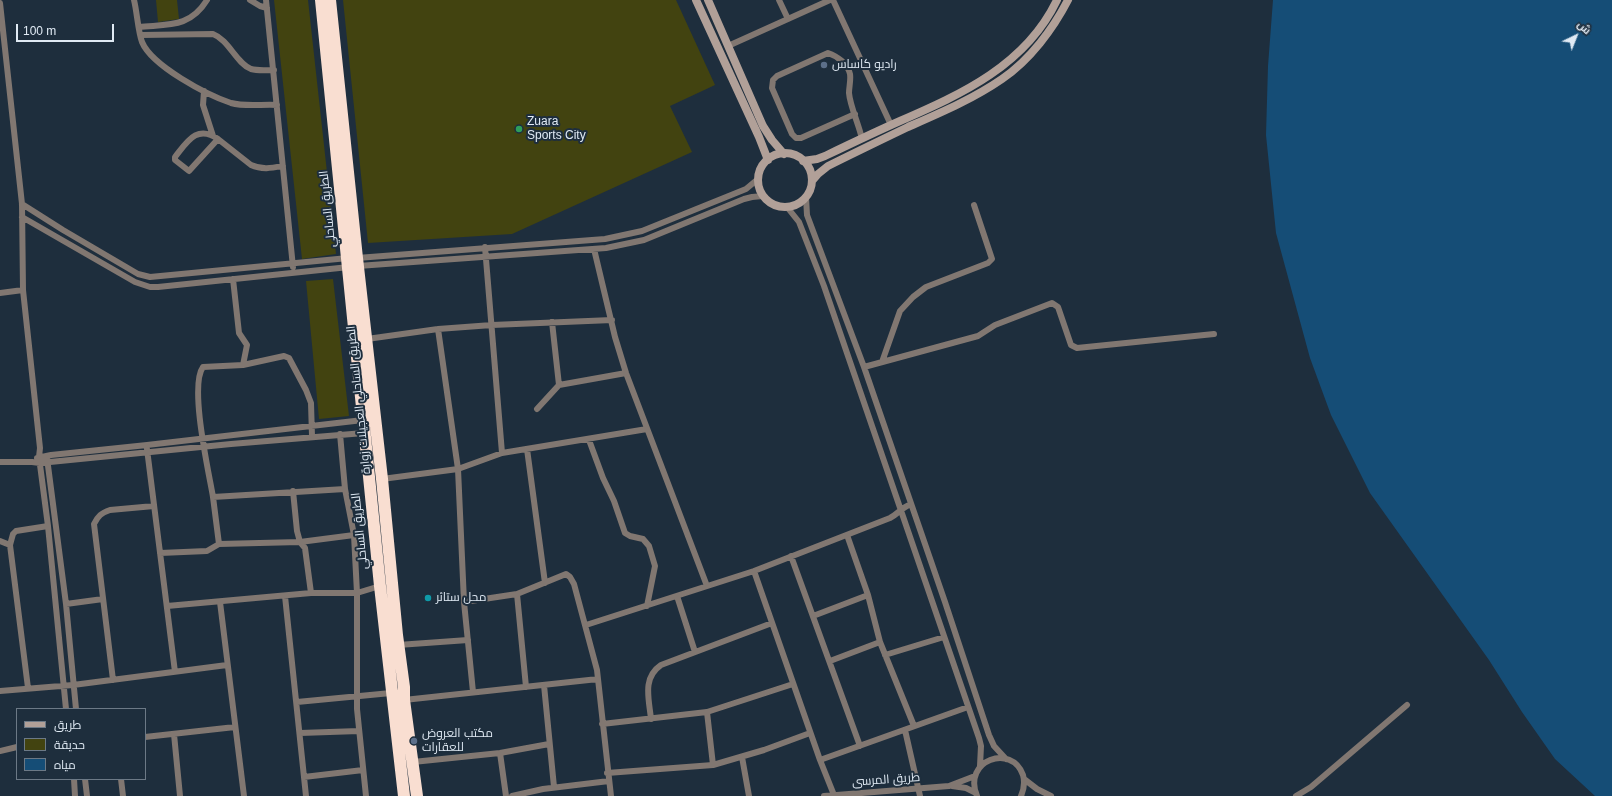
<!DOCTYPE html>
<html>
<head>
<meta charset="utf-8">
<style>
	body { margin:0 }
	#map { position:relative; width:1612px; height:796px; overflow:hidden; background:#1e2e3d; font-family:Arial,Cairo,sans-serif }
	canvas { display:block }
	.legend { position:absolute; left:16px; top:708px; width:130px; height:72px; box-sizing:border-box; background:#1e2e3d; border:1px solid #6c7986; margin:0; padding:5px 7px; list-style:none; font-size:12px; color:#e0eaf4 }
	.legend li { display:flex; align-items:center; gap:8px; height:20px }
	.legend b { width:20px; border:1px solid #6c7986 }
	.north { position:absolute; left:1556px; top:16px; width:40px; height:40px; -webkit-text-stroke:3px #1e2e3d; paint-order:stroke; rotate:43deg; font-size:11px; font-weight:700; line-height:16px; text-align:center; color:#e0eaf4 }
	.north::after { content:''; display:block; margin:auto; width:14px; height:18px; background:#e0eaf4; clip-path:polygon(50% 0,100% 100%,50% 72%,0 100%) }
	.scale { position:absolute; left:16px; top:24px; width:98px; height:18px; box-sizing:border-box; border:2px solid #e0eaf4; border-top:0; padding-left:5px; font-size:12px; line-height:14px; white-space:nowrap; color:#e0eaf4; -webkit-text-stroke:3px #1e2e3d; paint-order:stroke }
</style>
</head>
<body>
<div id="map">
<canvas width="1612" height="796"></canvas>
<ul class="legend">
<li><b style="height:5px;background:#b1a098"></b>طريق</li>
<li><b style="height:11px;background:#424310"></b>حديقة</li>
<li><b style="height:11px;background:#154d76"></b>مياه</li>
</ul>
<div class="north">ش</div>
<div class="scale">100 m</div>
</div>
<script>
const g = document.querySelector('canvas').getContext('2d');
g.lineJoin = 'round';
function paint(path, color) { g.fillStyle = color; g.fill(path, 'evenodd'); }
function trace(path, color, width, dash) { g.strokeStyle = color; g.lineWidth = width; g.lineCap = dash ? 'butt' : 'round'; g.setLineDash(dash || []); g.stroke(path); }
function label(font, color, halo, rows, align = 'center') {
  g.font = font + ' Arial,Cairo,sans-serif'; g.lineWidth = 4; g.setLineDash([]); g.textBaseline = 'middle'; g.strokeStyle = halo; g.fillStyle = color; for (const [text, x, y, turn = 0] of rows) {
    g.save(); g.translate(x, y); g.rotate((+turn || 0) * Math.PI / 180); g.textAlign = isNaN(turn) ? turn : align; if (halo) g.strokeText(text, 0, 0); g.fillText(text, 0, 0); g.restore();
  }
}
const green = new Path2D(`
	M156 0H177L179 19 158 22Z
	M274 0H308L336 254 302 259Z
	M343 0H676L715 85 670 106 692 152 512 234 368 243Z
	M333 279 349 416 319 419 306 281Z`);
const water = new Path2D(`
	M1273 0H1612V796H1595L1555 759 1522 712 1489 660 1370 493 1331 415 1310 358 1276 233 1266 135 1268 66Z`);
const street = new Path2D(`
	M134 0C137 12 138 31 142 42 152 66 207 95 231 103 245 107 263 104 277 105
	M250 0 260 6 267 8
	M266 0 293 267
	M779 0 788 19
	M833 0 891 125
	M0 3 22 204 23 290 40 448 39 457 48 526 66 709
	M139 27C168 24 190 28 207 0
	M141 35 213 34C229 40 236 63 251 69 258 71 266 70 274 70
	M728 46 830 0
	M204 91 203 105 213 136
	M855 114 801 138H796L792 134 772 88 773 80 777 76 828 53C837 56 848 64 850 74 851 80 849 87 849 93 850 106 859 125 862 139
	M218 139 189 171 175 160V157C187 142 197 124 218 139L251 165C262 170 272 168 283 166
	M806 197 807 215 864 367 945 602 989 735 994 746 1006 759
	M22 204 63 230 138 274 150 277 348 258
	M787 207 799 222 824 286 979 738 981 746 980 766
	M22 217 135 282 150 287H158L349 267
	M485 247 502 453
	M594 249 615 337 626 373 707 586
	M357 258 605 239 642 231 746 189 758 179
	M358 266 606 248 644 240 744 199 752 197 763 196
	M233 279 239 333 247 345 243 365 203 367C189 386 209 473 213 497L345 489
	M0 293 23 290
	M438 329 458 469 464 602 473 692
	M367 339 438 329 492 325 612 320
	M882 362 900 311 913 297 926 287 988 263 992 259 974 205
	M243 365 284 356 289 358 306 390 311 403 312 436
	M864 367 978 336 995 325 1052 303 1058 307 1071 345 1077 348 1214 334
	M559 385 626 373
	M537 409 559 385 552 322
	M340 434 345 489 354 535 357 593V709L366 796
	M589 440 603 478 614 501 625 533 630 536 643 539 649 546 655 566 647 606
	M147 449 175 672
	M527 449 545 583
	M37 458 51 455 147 445 363 420
	M47 458 66 604 76 709
	M0 462H32L40 463 231 444 364 433
	M382 479 458 469 502 453 647 429
	M293 491 297 531 300 542 305 548 311 593
	M213 497 219 544
	M847 535 868 595 880 642 914 726
	M0 541 10 545
	M160 553 207 551 219 544 300 542 354 535
	M791 556 860 746
	M754 571 820 760 834 795
	M517 594 526 687
	M285 596 306 796
	M677 596 695 652
	M220 602 244 796
	M464 602 517 594 566 574 570 577 574 584 597 670 611 796
	M66 604 103 599
	M167 606 311 593H357L380 586
	M813 616 868 595
	M586 625 754 571 890 518C898 514 901 508 911 504
	M398 645 468 640
	M885 655 944 637
	M830 661 880 642
	M113 680 94 524C98 516 101 513 110 510L154 506
	M544 685 554 787
	M28 688 10 545 13 534 16 531 48 526
	M0 691 73 685 227 665
	M404 700 598 679
	M297 702 391 693
	M707 712 713 765
	M651 719C649 699 642 678 661 665L772 623
	M602 724 707 712 793 684
	M905 730 920 796
	M300 733 359 731
	M174 734 180 796
	M145 737 235 727
	M0 751 17 747
	M500 753 506 796
	M742 757 749 796
	M820 760 968 707
	M413 762 500 753 549 744
	M607 773 713 765 764 750 810 733
	M304 777 363 770
	M74 779 75 796
	M85 779 87 796
	M121 779 123 796
	M1024 779 1037 789 1051 796
	M952 786 966 788 976 793
	M512 796 543 789 609 781
	M824 796 949 786 975 776
	M977 796C962 760 1012 743 1023 775 1025 782 1024 789 1021 796
	M1296 796 1311 787 1407 705`);
const secondary = new Path2D(`
	M696 0 759 137 768 160
	M708 0 763 126 772 140 784 154
	M758 180a27 27 0 1 1 54 0a27 27 0 1 1-54 0Z
	M803 161 817 159 825 156C850 144 875 132 900 121 962 94 1026 65 1057 0
	M812 181 818 174 828 166C854 153 881 140 908 127 940 113 973 99 1002 79 1030 60 1053 29 1068 0`);
const highway = new Path2D(`
	M321 0 380 586 404 796
	M330 0 357 258 382 479 397 635 404 687V700L417 796`);
const markers = [
	[824,65,4,"#5c6f8a"],
	[519,129,4,"#2e9e5b"],
	[428,598,4,"#0f9aa8"],
	[414,741,4,"#5c6f8a"]
];
const poiNames = [
	["راديو كاساس",832,65],
	["Zuara",527,122],
	["Sports City",527,136],
	["محل ستائر",436,598],
	["مكتب العروض",422,734],
	["للعقارات",422,748]
];
const streetNames = [
	["الطريق الساحلي",328,209,-96],
	["الطريق الساحلي العجيلات زوارة",359,400,-96],
	["الطريق الساحلي",360,531,-96],
	["طريق المرسى",886,780,-4]
];
paint(green, '#424310');
paint(water, '#154d76');
trace(street, '#817771', 6);
trace(secondary, '#b1a098', 8);
trace(highway, '#f9ded1', 12);
for (const [x, y, r, color] of markers) { const dot = new Path2D(); dot.arc(x, y, r, 0, 2 * Math.PI); g.fillStyle = color; g.fill(dot); trace(dot, '#1e2e3d', 1.5); }
label('12px', '#e0eaf4', '#1e2e3d', poiNames, 'left');
label('12px', '#e0eaf4', '#1e2e3d', streetNames);
</script>
</body>
</html>
